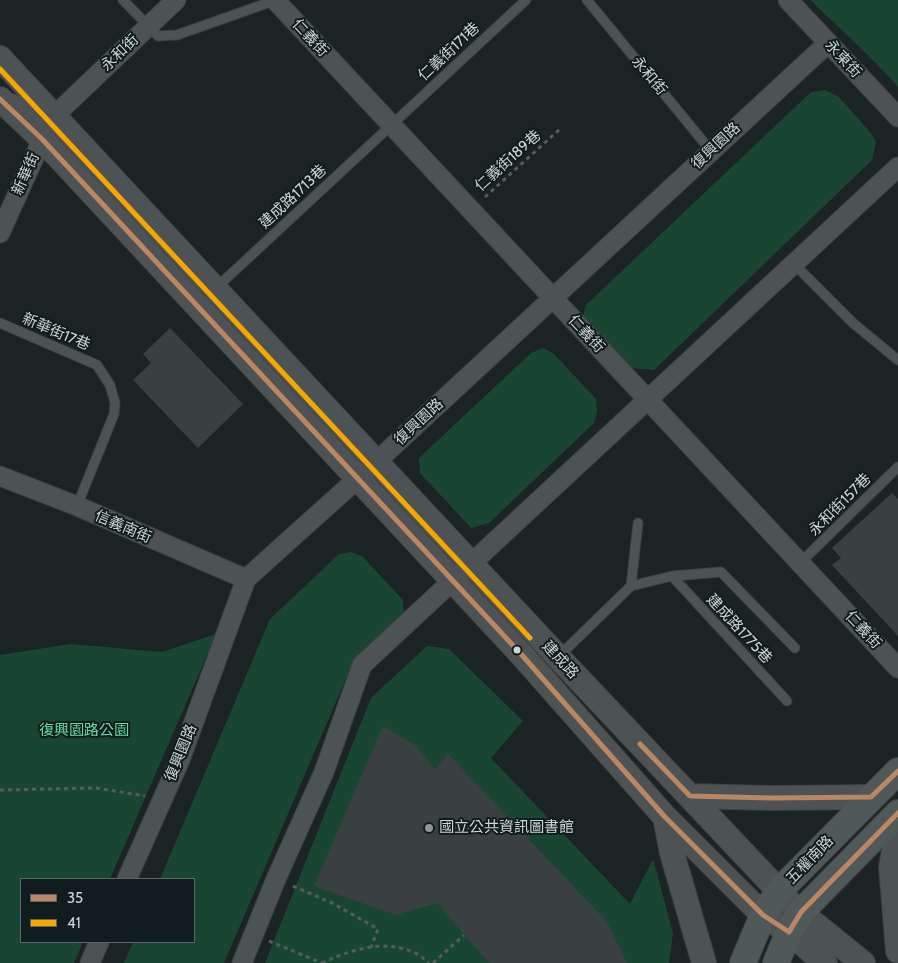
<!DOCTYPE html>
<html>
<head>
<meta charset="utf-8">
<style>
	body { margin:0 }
	#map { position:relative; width:898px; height:963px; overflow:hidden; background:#1c2324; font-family:Cabin,sans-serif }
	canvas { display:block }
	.legend { position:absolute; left:20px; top:878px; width:175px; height:65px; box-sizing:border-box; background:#101c1d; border:1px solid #5b6667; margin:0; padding:6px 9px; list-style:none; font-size:15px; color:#ccd4d5 }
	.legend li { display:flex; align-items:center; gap:10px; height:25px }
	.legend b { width:25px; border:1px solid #5b6667 }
</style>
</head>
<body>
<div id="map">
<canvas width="898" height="963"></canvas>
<ul class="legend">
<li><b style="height:6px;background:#bb8660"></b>35</li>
<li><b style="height:6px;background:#f7a600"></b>41</li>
</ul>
</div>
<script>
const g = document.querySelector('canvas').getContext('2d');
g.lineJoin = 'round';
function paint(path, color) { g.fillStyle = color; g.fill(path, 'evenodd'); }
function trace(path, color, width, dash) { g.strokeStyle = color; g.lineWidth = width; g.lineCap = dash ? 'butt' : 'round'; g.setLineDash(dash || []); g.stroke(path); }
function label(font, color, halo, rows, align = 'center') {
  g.font = font + ' Cabin,"Noto Sans TC",sans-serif'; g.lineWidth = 4; g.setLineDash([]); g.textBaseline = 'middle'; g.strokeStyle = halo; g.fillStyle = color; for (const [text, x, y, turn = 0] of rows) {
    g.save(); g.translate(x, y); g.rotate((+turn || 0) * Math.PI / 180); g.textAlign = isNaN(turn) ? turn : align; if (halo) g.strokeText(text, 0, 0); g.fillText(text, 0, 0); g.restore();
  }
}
const green = new Path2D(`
	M810 0H898V87C871 56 840 29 810 0Z
	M825 90 839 97 871 133 876 142 872 160 654 370 631 368 583 316 586 305 811 92Z
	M543 348 554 354 596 399 597 412 594 423 489 523 471 528 420 473 419 458 531 353Z
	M351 552 362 556 403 600 404 613 399 624 350 669 224 963H124L133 942H194V879H160L270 619 339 554Z
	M216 634 110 879H21V942H83L74 963H0V655L70 644 162 652Z
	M427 646 449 649 523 721 491 758 630 904 653 859 673 933 669 963H265L371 698Z`);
const building = new Path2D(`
	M170 328 243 404 198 448 133 380 151 363 143 354Z
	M892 493 898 499V636L832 565 841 558 832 548Z
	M383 726 416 746 435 769 448 754 607 922 627 963H489L437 903 396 915 314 886Z`);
const path = new Path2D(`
	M485 197 560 129
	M0 790 96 788 145 796
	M293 886 332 903 378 929 371 947
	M269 941 322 963
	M322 963C350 950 383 939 413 952 419 954 424 959 429 963
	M433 963 464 935`);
const service = new Path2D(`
	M123 0 158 36 177 35 276 0
	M587 0 711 151
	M794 264 853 323 898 360
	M216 288 526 0
	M0 323 97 365 110 385 115 403 114 414 77 506
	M800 563 898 467
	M672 576 721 572 795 648
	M631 586 638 523
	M558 657 631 586 672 576 787 701`);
const minor = new Path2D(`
	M275 0 898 668
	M788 0 898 117
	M3 101 54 116 176 0
	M0 233 47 129
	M0 476 77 506 246 579
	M127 879 180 760 246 579 376 462 828 43
	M90 963 99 942
	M242 963 276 879 324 772 362 665 898 167`);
const tertiary = new Path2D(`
	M0 58 558 657 779 891 795 908 863 963
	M0 99 42 139 521 654 665 817 763 915 789 932 825 963
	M690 796 771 798 871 797
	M665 817 672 853 704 963
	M898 828 891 867 898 951`);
const secondary = new Path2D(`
	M743 963 763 915 779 891 898 771
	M776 963 789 932 801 912 898 813`);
const bus1 = new Path2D(`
	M0 99 42 139 521 654 665 817 763 915 789 932 801 912 898 813
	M640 744 690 796 771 798 871 797 898 771`);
const bus2 = new Path2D(`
	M0 69 530 638`);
const markers = [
	[517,650,4.5,"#ccd4d5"],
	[429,828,5,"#8e9697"]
];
const streetNames = [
	["仁義街",310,38,47],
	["仁義街171巷",449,52,-43],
	["永和街",120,53,-44],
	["永東街",843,59,47],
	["永和街",649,76,50],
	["復興園路",716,146,-43],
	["仁義街189巷",508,161,-42],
	["新華街",26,174,-66],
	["建成路1713巷",293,197,-43],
	["新華街17巷",56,332,23],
	["仁義街",586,334,47],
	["復興園路",419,422,-43],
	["永和街157巷",840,505,-45],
	["信義南街",123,527,23],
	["建成路1775巷",739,629,47],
	["仁義街",863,630,47],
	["建成路",560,660,47],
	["復興園路",181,753,-68],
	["五權南路",810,860,-46]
];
const parkNames = [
	["復興園路公園",84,731]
];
const poiNames = [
	["國立公共資訊圖書館",439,828]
];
paint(green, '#194633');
paint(building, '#3a4041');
trace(service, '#3a4041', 11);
trace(minor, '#3a4041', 21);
trace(tertiary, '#3a4041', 26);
trace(secondary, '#3a4041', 28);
trace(path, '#575b5b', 3, [4, 4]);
trace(service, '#4d5354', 9);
trace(minor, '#4d5354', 19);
trace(tertiary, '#4d5354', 24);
trace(secondary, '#505959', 26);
trace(bus1, '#bb8660', 5);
trace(bus2, '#f7a600', 5);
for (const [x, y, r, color] of markers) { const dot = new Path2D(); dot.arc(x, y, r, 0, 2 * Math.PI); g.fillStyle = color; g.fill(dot); trace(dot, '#101c1d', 2); }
label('15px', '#ccd4d5', '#101c1d', streetNames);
label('15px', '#65dca4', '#101c1d', parkNames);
label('15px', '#ccd4d5', '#101c1d', poiNames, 'left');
</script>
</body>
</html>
